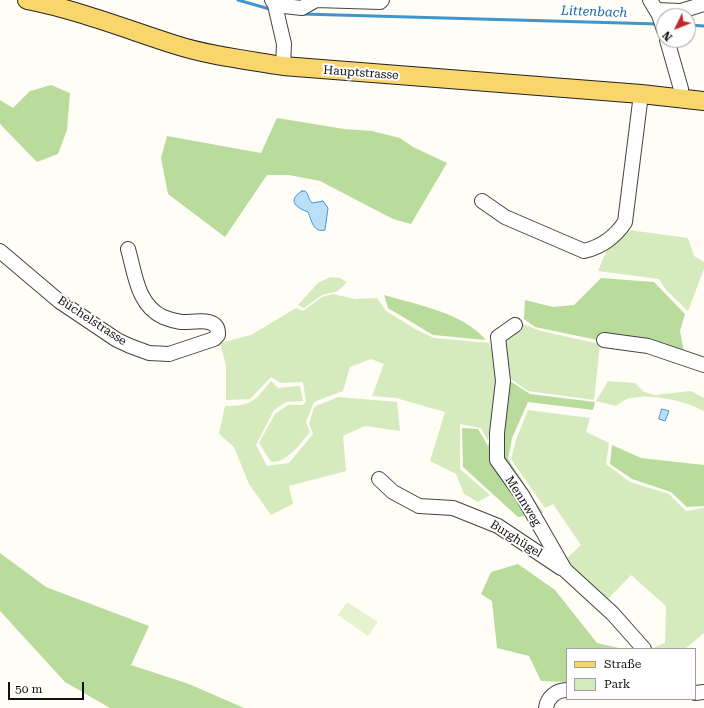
<!DOCTYPE html>
<html>
<head>
<meta charset="utf-8">
<style>
	body { margin:0 }
	#map { position:relative; width:704px; height:708px; overflow:hidden; background:#fffdf5; font-family:"Roboto Serif",serif }
	canvas { display:block }
	.legend { position:absolute; left:566px; top:648px; width:130px; height:52px; box-sizing:border-box; background:#fff; border:1px solid #a0a0a0; margin:0; padding:5px 7px; list-style:none; font-size:12px; color:#111 }
	.legend li { display:flex; align-items:center; gap:8px; height:20px }
	.legend b { width:20px; border:1px solid #a0a0a0 }
	.north { position:absolute; left:656px; top:8px; width:40px; height:40px; box-sizing:border-box; background:#fff; border:1px solid #a0a0a0; border-radius:50%; rotate:227deg; font-size:11px; font-weight:700; line-height:16px; text-align:center; color:#111 }
	.north::after { content:''; display:block; margin:auto; width:14px; height:18px; background:#c4262e; clip-path:polygon(50% 0,100% 100%,50% 72%,0 100%) }
	.scale { position:absolute; left:8px; top:682px; width:76px; height:18px; box-sizing:border-box; border:2px solid #111; border-top:0; padding-left:5px; font-size:12px; line-height:14px; white-space:nowrap; color:#111; -webkit-text-stroke:3px #fff; paint-order:stroke }
</style>
</head>
<body>
<div id="map">
<canvas width="704" height="708"></canvas>
<ul class="legend">
<li><b style="height:5px;background:#f9d66b"></b>Straße</li>
<li><b style="height:11px;background:#d5ebbd"></b>Park</li>
</ul>
<div class="north">N</div>
<div class="scale">50 m</div>
</div>
<script>
const g = document.querySelector('canvas').getContext('2d');
g.lineJoin = 'round';
function paint(path, color) { g.fillStyle = color; g.fill(path, 'evenodd'); }
function trace(path, color, width, dash) { g.strokeStyle = color; g.lineWidth = width; g.lineCap = dash ? 'butt' : 'round'; g.setLineDash(dash || []); g.stroke(path); }
function label(font, color, halo, rows, align = 'center') {
  g.font = font + ' "Roboto Serif",serif'; g.lineWidth = 4; g.setLineDash([]); g.textBaseline = 'middle'; g.strokeStyle = halo; g.fillStyle = color; for (const [text, x, y, turn = 0] of rows) {
    g.save(); g.translate(x, y); g.rotate((+turn || 0) * Math.PI / 180); g.textAlign = isNaN(turn) ? turn : align; if (halo) g.strokeText(text, 0, 0); g.fillText(text, 0, 0); g.restore();
  }
}
const green = new Path2D(`
	M629 230 688 238 694 256 704 262V269L688 311 666 290 659 279 598 271 608 247Z
	M330 277 340 278 347 282 338 291 322 295 304 308 298 305 318 283Z
	M333 294 355 299 377 298 386 311 417 330 434 338 489 343C503 376 494 407 488 441L481 428 460 424V469L490 495 478 502 464 494 456 474 430 461 445 412 396 398 372 396 384 364 371 359 350 367 343 391 314 402 306 422 310 432C300 444 287 463 271 462L259 443 275 414 288 405H303L306 402 303 382 281 383 271 377 250 399 226 400V365L220 343 251 335 296 308 303 311 322 297Z
	M523 324 541 331 600 344 594 400 528 391 508 377C505 351 498 338 523 324Z
	M271 381 278 388 300 386 303 401 286 402 274 410 256 445 267 466 289 463 313 434 309 424 314 407 338 397 397 402 400 431 365 426 343 436 346 471 289 486 293 504 271 515 249 484 234 447 219 434 225 406C253 406 254 401 271 381Z
	M608 381 635 383 644 392 655 395 691 391 704 398V411C683 400 653 394 630 398 625 399 620 403 616 406L596 401Z
	M528 410 590 418 586 432 609 443 606 464 630 482 669 494 686 511 704 508V633L685 649H650L665 643 666 606 631 575 607 600 572 570 565 560 581 545 553 504 545 508 511 459 516 440Z`);
const forest = new Path2D(`
	M51 85 70 93 67 130 58 154 37 162 0 124V100L13 108 30 91Z
	M277 118 344 129 372 131 400 138 413 147 447 163 411 224 393 219 320 181 289 175H267L225 237 168 194 161 158 167 136 261 153Z
	M601 278 654 282 685 314 680 331 684 352 597 340 535 327 524 319 525 300 553 307 574 305Z
	M384 295C417 305 462 312 486 340L433 335 388 308Z
	M507 379 530 394 595 402 593 410 528 402 512 438 508 459 543 513 518 517 463 467 462 428 478 429 488 446Z
	M612 445 641 458 704 465V506L687 507 671 492 632 479 610 464Z
	M0 553 46 587 149 626 131 665 189 684 244 708H110L65 682 0 611Z
	M518 564 555 590 597 643 623 649H567V682L541 681 529 656 497 648 492 601 481 594 491 572Z`);
const pitch = new Path2D(`
	M347 602 378 622 368 636 338 615Z`);
const water = new Path2D(`
	M302 191H305C309 194 308 199 312 203L323 201 328 208 325 230C313 233 312 221 308 212 297 208 286 201 302 191Z
	M662 409 669 411 665 421 659 419Z`);
const stream = new Path2D(`
	M238 0 273 10
	M302 14 658 24
	M688 25 704 26`);
const minor = new Path2D(`
	M272 0 275 5 284 44 283 66
	M650 0 659 15 664 30
	M275 5 302 8 316 0 380 2 382 0
	M656 10 681 11 704 4
	M667 40 681 89 680 98
	M482 201 505 217 584 251C601 247 615 237 625 222L641 94
	M0 251 59 301 117 340 130 346 149 353 169 354 214 339 218 335C219 315 193 323 181 322 175 321 168 319 163 317 137 305 135 273 128 249
	M515 325 498 337 503 381 497 433V460L522 495 565 570 613 614 644 649
	M604 340 648 346 704 365
	M379 479 393 492 419 506 453 508 498 526 561 568
	M695 693 704 692
	M546 708C547 698 556 690 567 690`);
const major = new Path2D(`
	M27 0C78 10 126 29 176 45 210 56 248 60 283 66L641 94 704 101`);
const streetNames = [
	["Hauptstrasse",361,73,4],
	["Büchelstrasse",92,321,33],
	["Mennweg",523,501,58],
	["Burghügel",516,539,32]
];
const waterNames = [
	["Littenbach",594,12,2]
];
paint(green, '#d5ebbd');
paint(forest, '#b9dc9c');
paint(pitch, '#e6f2cf');
paint(water, '#b9e0f7');
trace(water, '#3f96cf', 1);
trace(stream, '#3f96cf', 3);
trace(minor, '#444', 16);
trace(major, '#222', 20);
trace(minor, '#fff', 14);
trace(major, '#f9d66b', 18);
label('12px', '#111', '#fff', streetNames);
label('italic 13px', '#1768a6', '#fff', waterNames);
</script>
</body>
</html>
